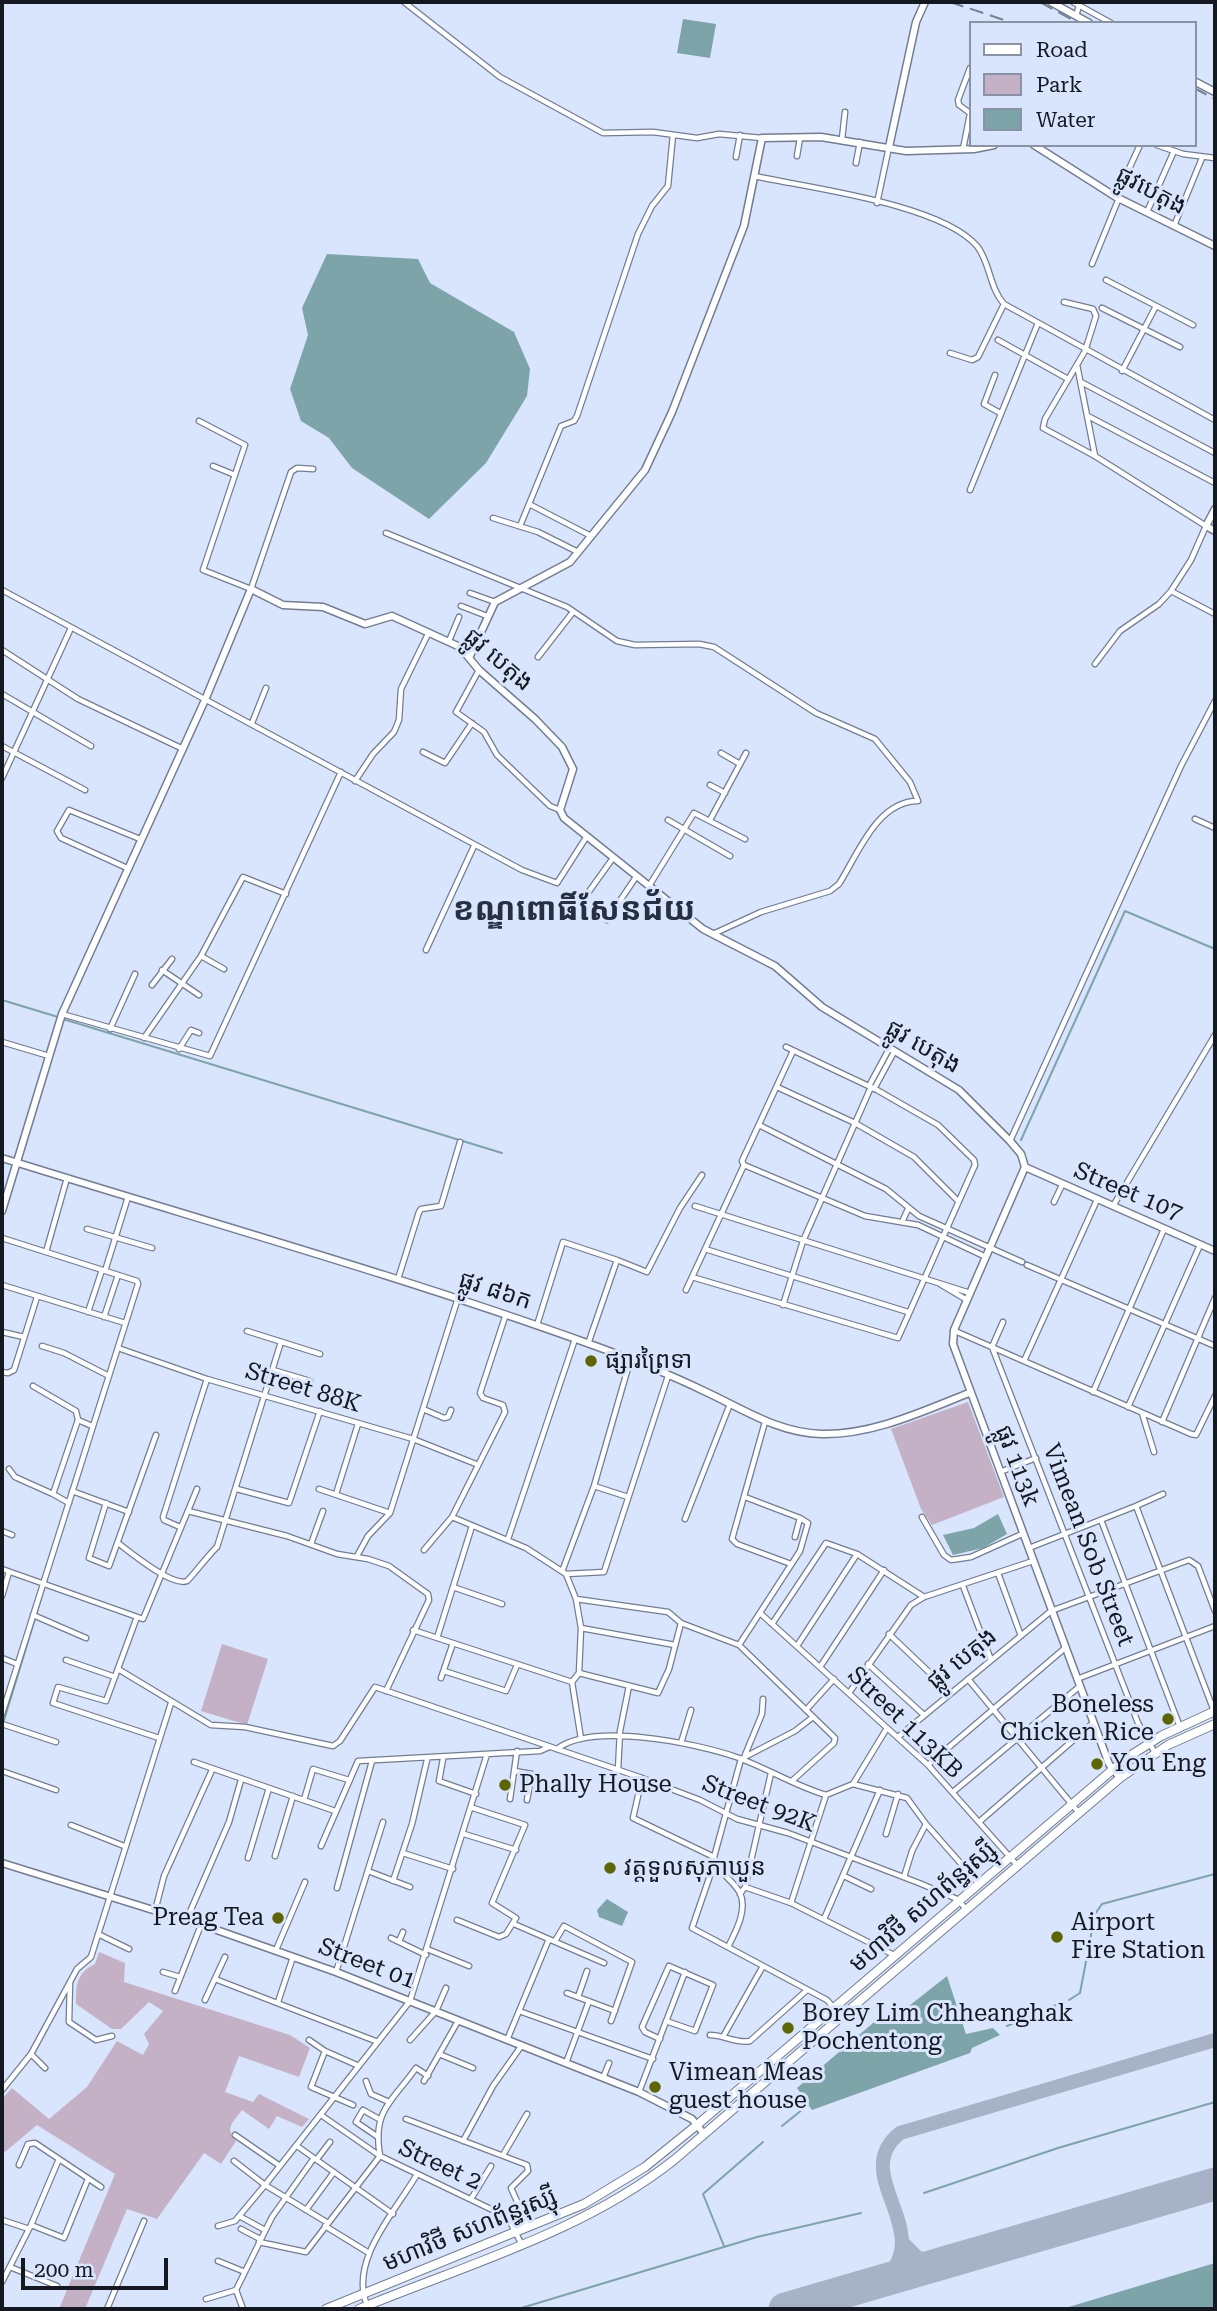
<!DOCTYPE html>
<html>
<head>
<meta charset="utf-8">
<style>
	body { margin:0 }
	#map { position:relative; width:1217px; height:2311px; overflow:hidden; background:#d9e5fd; font-family:"Roboto Serif",serif }
	canvas { display:block }
	.frame { position:absolute; inset:0; border:4px solid #141820; pointer-events:none }
	.legend { position:absolute; left:969px; top:21px; width:228px; height:126px; box-sizing:border-box; background:#d9e5fd; border:2px solid #8a93a5; margin:0; padding:9px 12px; list-style:none; font-size:21px; color:#141820 }
	.legend li { display:flex; align-items:center; gap:14px; height:35px }
	.legend b { width:35px; border:2px solid #8a93a5 }
	.scale { position:absolute; left:21px; top:2258px; width:147px; height:32px; box-sizing:border-box; border:4px solid #141820; border-top:0; padding-left:9px; font-size:21px; line-height:24px; white-space:nowrap; color:#141820; -webkit-text-stroke:5px #d9e5fd; paint-order:stroke }
</style>
</head>
<body>
<div id="map">
<canvas width="1217" height="2311"></canvas>
<div class="frame"></div>
<ul class="legend">
<li><b style="height:9px;background:#fff"></b>Road</li>
<li><b style="height:19px;background:#c5b1c5"></b>Park</li>
<li><b style="height:19px;background:#7da4a8"></b>Water</li>
</ul>
<div class="scale">200 m</div>
</div>
<script>
const g = document.querySelector('canvas').getContext('2d');
g.lineJoin = 'round';
function paint(path, color) { g.fillStyle = color; g.fill(path, 'evenodd'); }
function trace(path, color, width, dash) { g.strokeStyle = color; g.lineWidth = width; g.lineCap = dash ? 'butt' : 'round'; g.setLineDash(dash || []); g.stroke(path); }
function label(font, color, halo, rows, align = 'center') {
  g.font = font + ' "Roboto Serif","Noto Sans Khmer",serif'; g.lineWidth = 6; g.setLineDash([]); g.textBaseline = 'middle'; g.strokeStyle = halo; g.fillStyle = color; for (const [text, x, y, turn = 0] of rows) {
    g.save(); g.translate(x, y); g.rotate((+turn || 0) * Math.PI / 180); g.textAlign = isNaN(turn) ? turn : align; if (halo) g.strokeText(text, 0, 0); g.fillText(text, 0, 0); g.restore();
  }
}
const green = new Path2D(`
	M968 1402 1004 1497 932 1525 921 1509 891 1429Z
	M222 1644 268 1659 247 1725 201 1711Z
	M99 1952 125 1963 124 1982 290 2035 310 2048 299 2077 239 2056 225 2092 253 2102 259 2094 309 2119 302 2127 277 2116 269 2129 242 2110C233 2122 224 2128 236 2141L221 2164 204 2153 157 2219 127 2209 85 2309H59L115 2174 37 2125 5 2152 2 2148V2099L12 2088 49 2119 87 2087 117 2041 143 2055 149 2044 144 2034 163 2011 149 2002 121 2029H112L76 2004C76 1986 76 1973 95 1964Z`);
const water = new Path2D(`
	M683 19 716 24 710 58 677 53Z
	M327 254 418 259 430 283 514 332 530 369 527 396 486 463 429 519 352 468 329 438 301 421 290 389 308 335 302 308Z
	M998 1514 1007 1534 983 1548 953 1555 943 1535 974 1528Z
	M607 1899 628 1912 622 1926 599 1917 597 1910Z
	M947 1976 966 2034 993 2028 1000 2035 972 2048 970 2053 812 2110 797 2088 880 2017H895Z
	M1215 2263V2309H1062Z`);
const stream = new Path2D(`
	M2 1000 58 1017
	M63 1019 502 1153
	M1021 1140 1125 911 1215 949
	M2 1727 44 1589
	M1069 2000 1080 1993 1095 1914 1102 1904 1215 1874
	M1007 2026 1061 2003
	M782 2126 808 2105
	M924 2193 1058 2148 1215 2102
	M724 2246 703 2194 763 2142
	M518 2309 757 2237 861 2213`);
const taxiway = new Path2D(`
	M904 2244 917 2257 937 2265
	M883 2281C939 2231 847 2175 900 2133L1215 2040`);
const runway = new Path2D(`
	M785 2309 1215 2184`);
const street = new Path2D(`
	M404 2 500 77 603 133 653 132 697 138 719 134 762 138
	M1073 2 1111 23
	M1076 16 1080 2
	M970 68 958 100 959 105 970 113
	M842 139 845 112
	M1157 145 1183 154 1215 158
	M963 149 970 114
	M797 156 800 138
	M736 157 740 135
	M856 163 860 142
	M754 176C810 188 941 204 977 246 990 262 989 287 1004 304L1215 420
	M1116 197 1140 145
	M877 203 889 147
	M1147 212 1174 151
	M1174 226 1202 158
	M1092 264 1119 198
	M1106 280 1193 325
	M1064 302 1093 309 1096 316 1085 351 1045 419 1043 428 1095 456 1206 526 1191 560 1171 591 1159 604 1120 631 1095 664
	M1102 308 1180 347
	M998 340 1068 379
	M950 353 972 360 978 357 1004 304
	M1077 365 1095 456
	M1122 371 1156 306
	M995 375 984 404 1000 413
	M1081 382 1215 453
	M1088 416 1215 483
	M199 421 245 445 203 570 251 589 291 472 297 468 313 469
	M213 466 235 475
	M970 490 1038 323
	M529 504 591 536
	M493 518 538 532 578 552
	M520 526 561 426 574 421 577 416 638 234 652 206 668 186 673 135
	M386 533 567 607 617 641 635 645 699 644 714 647 816 713 875 739 910 782 918 801C877 801 858 854 839 884L830 891 761 912 713 934
	M2 590 522 870 557 883 587 836
	M1171 591 1215 614
	M470 593 495 602
	M461 606 487 616
	M449 641 459 617
	M2 650 78 699 181 748
	M538 657 573 612
	M479 670 456 712 484 732 497 755 550 806 560 810
	M2 694 91 746
	M252 723 266 688
	M2 746 85 790
	M423 752 445 763 472 723
	M721 753 740 764
	M2 778 71 628
	M355 781 373 754 394 732 399 720 401 689 429 632
	M710 785 725 793
	M1195 819 1215 828
	M668 820 730 856
	M710 820 746 753
	M127 868 61 838 57 831 69 810 140 839
	M649 886 694 813 745 839
	M585 897 613 858
	M607 920 636 877
	M426 950 474 846
	M201 956 224 969
	M162 970 199 995
	M152 985 172 959
	M62 1014 210 1056 341 772
	M110 1029 135 974
	M144 1038 201 956 243 877 286 894
	M2 1042 49 1056
	M179 1049 191 1030 199 1033
	M793 1051 742 1161 744 1165 865 1216 918 1225 986 1257
	M869 1086 889 1049
	M777 1087 855 1123 914 1157 958 1201
	M874 1089 894 1052
	M759 1125 886 1189 919 1216 1022 1262
	M1010 1141 1181 766 1215 701
	M1054 1202 1062 1185
	M695 1206 970 1293
	M1113 1206 1215 1035
	M902 1222 908 1209
	M87 1229 152 1248
	M2 1238 137 1281 138 1284 2 1714
	M705 1249 908 1312
	M46 1252 67 1178
	M1027 1265 1215 1346
	M105 1271 128 1197
	M692 1277 898 1338 975 1165 974 1160 938 1125 877 1090 786 1047
	M398 1279 419 1212 421 1209 441 1206 460 1142
	M940 1284 967 1300
	M2 1285 125 1323
	M686 1290 744 1165
	M783 1305 803 1241 871 1087
	M88 1312 102 1270
	M104 1317 118 1275
	M1003 1322 992 1347 1138 1723 1155 1753
	M537 1325 563 1242 617 1260
	M247 1331 320 1354
	M955 1331 1191 1434 1196 1435 1215 1396
	M2 1332 24 1337
	M588 1344 617 1260 647 1272 680 1208 702 1175
	M42 1346 64 1353 109 1376
	M118 1348 207 1379 413 1439 476 1464
	M1024 1361 1097 1200
	M273 1370 310 1381
	M2 1372 8 1373 14 1370 37 1297
	M33 1386 76 1411 78 1420 92 1426
	M1093 1392 1164 1229
	M1128 1407 1200 1245
	M423 1409 444 1418 448 1417 451 1410
	M1142 1413 1154 1452
	M765 1422 732 1539 737 1544 791 1564
	M1162 1422 1215 1298
	M9 1469 15 1477 53 1494
	M1000 1472 1036 1458
	M594 1486 628 1497
	M237 1489 289 1503 320 1411
	M319 1489 390 1513
	M72 1491 129 1512
	M336 1494 358 1424
	M1163 1494 1136 1506 1214 1711
	M745 1497 800 1518 795 1537
	M69 1503 53 1494 78 1420
	M106 1503 89 1558 109 1566 156 1435
	M188 1511 287 1536 337 1554 368 1559 389 1566 428 1594 429 1600 386 1691
	M452 1517 526 1548 566 1574 576 1599 581 1628 579 1673 572 1682 581 1739
	M922 1517 944 1555 951 1560 971 1557 1022 1534
	M685 1519 730 1404
	M1101 1520 1180 1727
	M472 1526 453 1587 502 1604
	M180 1527 164 1520 163 1517 207 1379
	M2 1531 12 1535
	M508 1539 575 1339
	M118 1543C130 1552 172 1587 187 1581 190 1579 210 1553 217 1547L281 1342
	M311 1544 323 1511
	M1029 1548 1136 1506
	M424 1550 452 1517 505 1412 503 1405 483 1398 480 1393 506 1314
	M357 1556 368 1536 390 1513 458 1298
	M2 1569 143 1619 197 1489
	M563 1569 594 1486 630 1361
	M998 1573 1021 1636
	M566 1574 604 1572 668 1376
	M963 1586 991 1660
	M2 1596 9 1572
	M576 1599 668 1612 681 1623 739 1645 835 1738 834 1743 793 1780
	M760 1613 928 1765 1017 1865
	M33 1615 86 1638
	M137 1617 106 1701 58 1687 53 1703 159 1738
	M772 1624 826 1543 857 1554 924 1597
	M581 1628 675 1645
	M413 1630 572 1682
	M889 1634 951 1693
	M437 1638 453 1587
	M739 1645 800 1551 808 1523 800 1518
	M797 1646 857 1554
	M2 1658 17 1664
	M66 1660 115 1677
	M868 1664 924 1715
	M820 1667 884 1570
	M118 1669 211 1725 245 1727 333 1746 340 1741 375 1687 642 1778 700 1800 737 1819 788 1833 919 1883 957 1899 966 1909
	M444 1671 506 1691 517 1665
	M579 1673 658 1693 669 1669 681 1623
	M441 1678 453 1643
	M968 1679 1079 1813
	M1077 1679 1215 1626
	M849 1693 911 1605 924 1597 1033 1561
	M806 1710 834 1679
	M2 1724 56 1742
	M898 1737 1051 1611 1189 1560 1198 1566 1215 1611
	M681 1743 691 1710
	M557 1749C592 1722 696 1743 736 1757 767 1768 795 1786 826 1795L853 1784 887 1728
	M745 1755 762 1714 763 1699
	M443 1759 439 1781 476 1794
	M194 1762 335 1811
	M928 1765 1065 1648
	M618 1770 620 1731 629 1686
	M2 1771 56 1790
	M514 1771 532 1774 527 1800
	M642 1778 633 1818 714 1857
	M853 1784 907 1798 926 1824 978 1883
	M953 1792 1080 1686
	M510 1799 517 1751
	M304 1800 313 1769 349 1780
	M979 1822 1093 1723
	M71 1825 124 1846
	M464 1834 516 1850
	M886 1834 898 1794
	M321 1846 358 1761 540 1751 549 1747
	M403 1853 453 1869
	M275 1856 293 1796
	M248 1858 269 1788
	M715 1861 692 1928 827 2000 841 2016
	M368 1871 410 1887
	M844 1876 871 1889
	M904 1877 912 1851 926 1824
	M393 1881 412 1824 427 1760
	M745 1887 791 1903 894 1955
	M337 1888 372 1761
	M740 1894 745 1887 771 1773
	M791 1903 826 1795
	M155 1911 164 1876 212 1770
	M824 1919 880 1790
	M457 1920 499 1937 506 1934 516 1918 492 1903 525 1825 473 1808
	M186 1921 229 1822 241 1780
	M514 1924 604 1963
	M98 1934 129 1949
	M391 1938 426 1955
	M399 1941 403 1932
	M555 1941 564 1926 632 1962 611 2021
	M728 1947C735 1933 748 1910 740 1893 733 1880 718 1873 714 1857L741 1759 795 1731 813 1717
	M427 1949 469 1966
	M276 1950 305 1882
	M163 1972 180 1977
	M336 1972 383 1822
	M215 1979 378 2042
	M70 1982 69 2022 96 2040 112 2036
	M175 1991 201 1925
	M567 1993 615 2011
	M578 1997 587 1971
	M205 2000 225 1957
	M278 2002 293 1957
	M519 2011 653 2059
	M710 2035C723 2035 738 2044 750 2041L807 1990
	M724 2035 763 1966
	M660 2039 645 2032 642 2027 669 1966 713 1985 695 2031 666 2021
	M309 2040 325 2051 359 2066
	M410 2040 436 2011 446 1988
	M507 2040 549 1939
	M325 2051 311 2087 353 2105
	M31 2054 45 2068
	M439 2054 473 2068
	M566 2063 589 2001
	M428 2076 416 2068C392 2102 372 2110 380 2156L501 2214 509 2220 521 2243
	M603 2078 609 2063
	M366 2081 371 2094 389 2102
	M424 2081 458 2021
	M2 2090 31 2054 77 1969 91 1957 171 1703
	M639 2092 685 1972
	M406 2119 527 2165 528 2171 511 2188 528 2226
	M235 2135 280 2166
	M378 2137 356 2122 363 2110 379 2119
	M463 2141 493 2086 522 2045
	M297 2146 393 2214
	M503 2155 527 2114
	M317 2159 330 2142
	M234 2161 265 2185 328 2223
	M19 2165 28 2144 35 2143 101 2187
	M471 2199 491 2166
	M306 2210 334 2172
	M241 2217 265 2230
	M2 2220 29 2229
	M31 2225 64 2238 88 2179
	M218 2226 235 2221 265 2185 410 2001 487 1754
	M325 2226 369 2253
	M241 2229 260 2239
	M259 2242 306 2252 380 2156 321 2115
	M218 2261 245 2272
	M10 2267 57 2286
	M2 2282 31 2225 59 2159
	M236 2290 272 2217 314 2158
	M236 2290 243 2309
	M206 2299 236 2290
	M367 2305C349 2261 394 2213 416 2176
	M107 2309 144 2221`);
const secondary = new Path2D(`
	M1051 2 1089 23
	M1194 81 1215 92
	M1034 145 1116 197 1215 246
	M889 147 916 22 925 2
	M1215 509 1206 526 1215 531
	M469 658 495 602 570 562 645 470 672 412 744 226 762 138 821 137 906 151 974 149 994 145
	M2 1158C197 1219 395 1274 587 1343 626 1357 667 1373 704 1391 743 1409 778 1433 822 1434 873 1435 923 1411 969 1393
	M1025 1167 954 1330 953 1344 1109 1764 1120 1778
	M1025 1167 1215 1251
	M2 1211 62 1014 205 700 251 589 283 605 323 607 365 624 392 616 460 647 479 670 535 719 562 747 573 769 560 810 564 818 703 929 775 966 822 1007 959 1090 1010 1141 1021 1154 1025 1167
	M2 1863 211 1928 336 1972 639 2092 692 2119 704 2134`);
const highway = new Path2D(`
	M326 2309 584 2204 645 2167 697 2125 1125 1759 1161 1736 1215 1711
	M359 2309C465 2265 583 2232 674 2160L1120 1778 1168 1745 1215 1724`);
const rail = new Path2D(`
	M950 2 1013 23
	M1040 2 1078 23
	M1194 88 1215 99`);
const markers = [
	[591,1361,7,"#5e6503"],
	[1168,1719,7,"#5e6503"],
	[1097,1764,7,"#5e6503"],
	[505,1785,7,"#5e6503"],
	[610,1868,7,"#5e6503"],
	[278,1918,7,"#5e6503"],
	[1057,1937,7,"#5e6503"],
	[788,2028,7,"#5e6503"],
	[655,2087,7,"#5e6503"]
];
const streetNames = [
	["ផ្លូវបេតុង",1151,191,28],
	["ផ្លូវ បេតុង",498,660,41],
	["ផ្លូវ បេតុង",923,1047,30],
	["Street 107",1128,1192,23],
	["ផ្លូវ ៨៦ក",495,1291,18],
	["Street 88K",303,1388,17],
	["ផ្លូវ 113k",1017,1466,69],
	["Vimean Sob Street",1088,1545,69],
	["ផ្លូវ បេតុង",962,1659,-39],
	["Street 113KB",905,1723,44],
	["Street 92K",759,1804,21],
	["មហាវិថី សហព័ន្ធរុស្ស៊ី",923,1907,-41],
	["Street 01",367,1964,21],
	["Street 2",440,2165,25],
	["មហាវិថី សហព័ន្ធរុស្ស៊ី",470,2230,-22]
];
const poiNames = [
	["ផ្សារព្រៃទា",605,1361],
	["Boneless",1154,1705,"right"],
	["Chicken Rice",1154,1733,"right"],
	["You Eng",1111,1764],
	["Phally House",519,1785],
	["វត្តទួលសុភាឃួន",624,1868],
	["Preag Tea",264,1918,"right"],
	["Airport",1071,1923],
	["Fire Station",1071,1951],
	["Borey Lim Chheanghak",802,2014],
	["Pochentong",802,2042],
	["Vimean Meas",669,2073],
	["guest house",669,2101]
];
const districtNames = [
	["ខណ្ឌពោធិ៍សែនជ័យ",574,911]
];
paint(green, '#c5b1c5');
paint(water, '#7da4a8');
trace(stream, '#7da4a8', 2);
trace(taxiway, '#a8b2c6', 14);
trace(runway, '#a8b2c6', 33);
trace(street, '#727d92', 7);
trace(secondary, '#727d92', 9);
trace(highway, '#727d92', 10);
trace(street, '#fff', 4.5);
trace(secondary, '#fff', 6);
trace(highway, '#fff', 8);
trace(rail, '#788090', 2, [14, 7]);
for (const [x, y, r, color] of markers) { const dot = new Path2D(); dot.arc(x, y, r, 0, 2 * Math.PI); g.fillStyle = color; g.fill(dot); trace(dot, '#d9e5fd', 2.5); }
label('24px', '#141820', '#d9e5fd', streetNames);
label('24px', '#141820', '#d9e5fd', poiNames, 'left');
label('bold 32px', '#273042', '#d9e5fd', districtNames);
</script>
</body>
</html>
